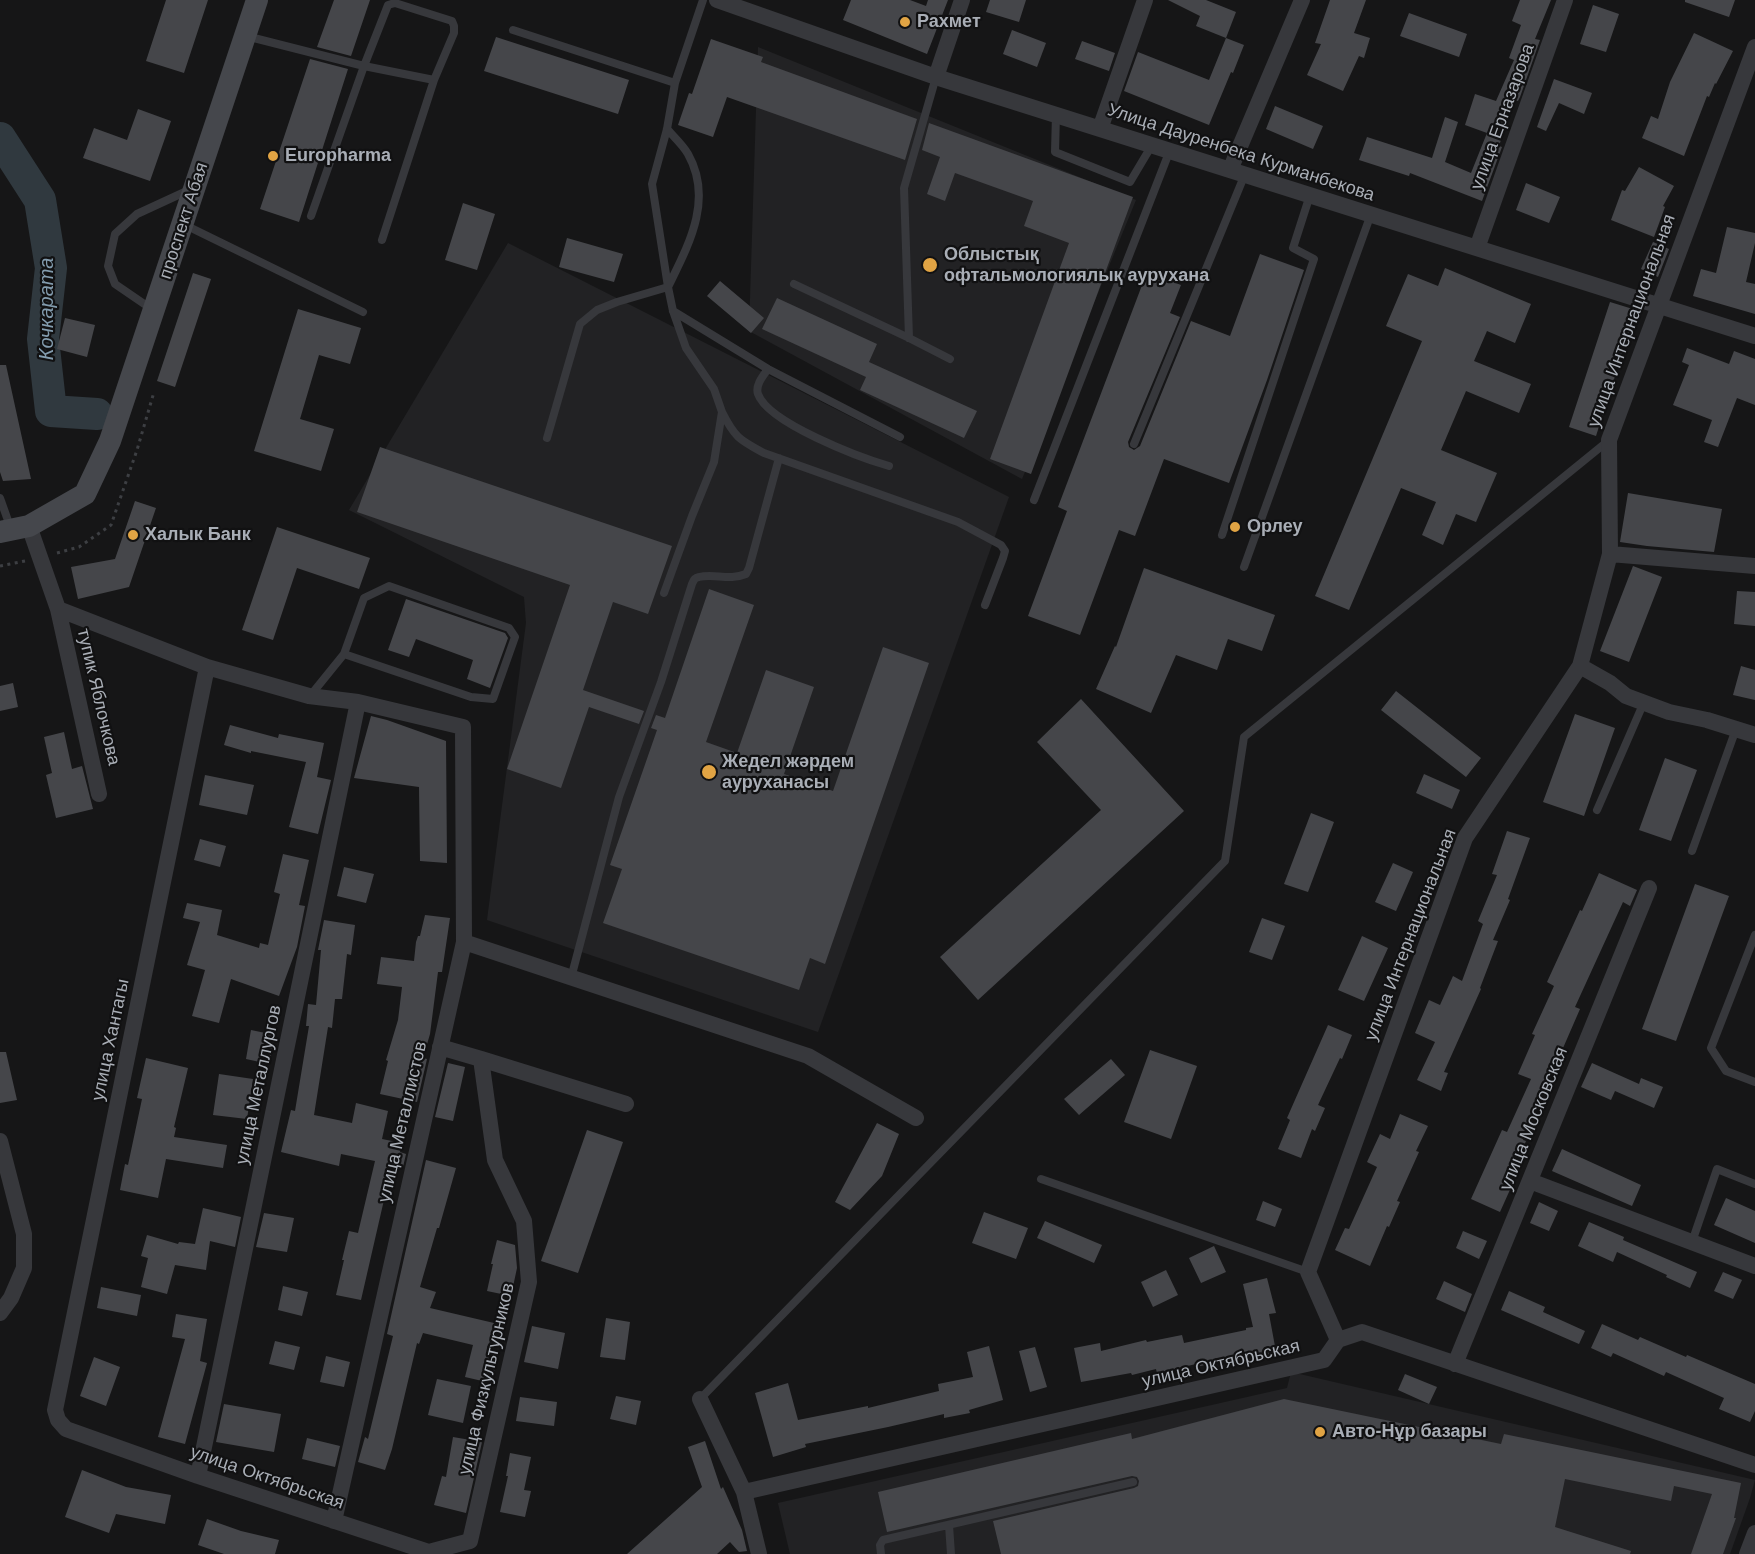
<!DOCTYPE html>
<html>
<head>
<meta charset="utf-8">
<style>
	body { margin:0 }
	canvas { display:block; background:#161617 }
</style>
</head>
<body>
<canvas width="1755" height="1554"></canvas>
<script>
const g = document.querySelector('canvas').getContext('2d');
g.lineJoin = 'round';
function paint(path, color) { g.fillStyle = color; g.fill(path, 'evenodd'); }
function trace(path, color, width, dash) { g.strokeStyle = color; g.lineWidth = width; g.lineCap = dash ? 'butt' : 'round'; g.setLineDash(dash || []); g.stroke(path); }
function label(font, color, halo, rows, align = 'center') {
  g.font = font + ' Arial,sans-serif'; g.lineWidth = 4.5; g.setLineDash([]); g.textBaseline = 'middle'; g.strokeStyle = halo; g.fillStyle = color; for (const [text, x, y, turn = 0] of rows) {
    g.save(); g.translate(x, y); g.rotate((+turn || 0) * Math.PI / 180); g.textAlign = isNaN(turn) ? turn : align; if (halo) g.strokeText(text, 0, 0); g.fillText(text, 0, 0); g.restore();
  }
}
const built = new Path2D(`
	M758 47 1136 200 1022 479 749 331Z
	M508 243 1009 497 818 1032 487 920 526 623 524 597 349 510Z
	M1291 1372 1755 1480 1750 1498 1730 1554H790L778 1503 1287 1388Z`);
const river = new Path2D(`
	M0 138 40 200 51 268 43 339 51 411 97 414`);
const building = new Path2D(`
	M166 0H208L184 73 146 61Z
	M334 0H370L351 56 317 47Z
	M851 0H910L926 6 928 0H948L927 54 843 20Z
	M990 0H1026L1019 22 986 12Z
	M1168 0H1206L1236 12 1226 38 1196 26 1200 16Z
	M1330 0H1366L1354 33 1370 38 1364 58 1359 56 1343 91 1307 75 1321 44 1315 43Z
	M1520 0H1551L1535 39 1540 40 1520 97 1518 101 1514 100 1499 146 1502 147 1482 201 1410 173 1409 176 1359 160 1367 137 1432 158 1445 117 1458 122 1445 162 1471 173 1487 133 1465 125 1475 94 1496 101 1514 60 1509 58 1521 25 1512 21Z
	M1685 0H1735L1729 17 1685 2Z
	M1593 5 1619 14 1606 52 1580 44Z
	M1409 13 1467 34 1459 57 1400 36Z
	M1012 30 1046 43 1037 67 1003 54Z
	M1694 33 1733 51 1716 84 1715 83 1709 97 1707 96 1684 156 1642 138 1651 116 1658 119 1670 82Z
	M496 37 629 80 618 114 484 71Z
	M1226 38 1244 45 1233 73 1231 72 1209 125 1124 91 1138 52 1209 80Z
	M711 39 763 57 761 62 917 119 905 160 727 97 713 137 678 125 689 93 692 94Z
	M1082 41 1115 53 1109 71 1075 59Z
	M310 59 348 69 299 222 260 209Z
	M1554 79 1592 93 1584 114 1559 103 1546 131 1537 127Z
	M1275 106 1323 126 1313 149 1266 129Z
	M138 109 171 121 150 181 83 158 94 128 127 140Z
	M929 123 1133 197 1031 474 990 459 1069 243 1024 226 1033 201 955 173 945 201 927 194 940 157 922 150Z
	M1639 167 1674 186 1663 206 1665 207 1654 237 1611 220 1622 190 1625 191Z
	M1526 183 1560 197 1549 223 1516 210Z
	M463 203 495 214 477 270 445 260Z
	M1727 227 1755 233V243L1746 282 1755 284V314L1693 296 1701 269 1716 273Z
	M567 238 623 254 614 282 559 267Z
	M1653 242 1669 249 1658 277 1641 269Z
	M1260 254 1304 270 1267 380 1229 483 1164 459 1135 536 1119 530 1080 635 1028 616 1067 511 1058 507 1147 272 1181 285 1170 313 1180 317 1128 442 1129 447 1134 450 1140 446 1191 321 1230 336Z
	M1445 268 1531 304 1515 343 1487 331 1474 361 1531 384 1519 413 1466 391 1441 450 1497 473 1476 522 1456 514 1443 545 1422 535 1436 502 1401 488 1349 610 1315 596 1422 341 1386 326 1408 274 1438 286Z
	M193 273 211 279 175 387 157 381Z
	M720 281 764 318 751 333 707 296Z
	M777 298 877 344 869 362 977 411 964 438 860 390 866 377 762 329Z
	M1610 302 1636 310 1596 436 1569 427Z
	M298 309 361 328 350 364 319 355 300 419 334 429 321 471 254 451Z
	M65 318 95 325 87 357 57 349Z
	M1687 348 1729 364 1734 351 1755 359V405L1737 398 1718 447 1704 442 1712 420 1673 405 1689 365 1682 362Z
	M0 365H6L31 479 3 481 0 472Z
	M380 447 672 546 648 614 613 602 583 690 644 711 639 724 589 707 561 788 507 769 570 585 357 512Z
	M1628 493 1722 509 1714 552 1647 546 1620 542Z
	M135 501 156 508 129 587 78 599 71 567 115 559Z
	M277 527 370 558 359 589 297 568 273 640 242 630Z
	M1633 566 1662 577 1629 662 1600 651Z
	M1144 568 1275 615 1262 651 1228 639 1217 670 1176 655 1151 713 1096 689 1115 646 1116 647Z
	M709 589 754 605 706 742 737 753 766 670 814 687 784 774 833 791 883 647 929 663 825 964 810 958 799 990 603 923 622 869 610 865 657 730 651 728 656 715 665 718Z
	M1737 591 1755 592V626L1734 624Z
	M406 599 505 633 508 638 490 688 467 679 473 660 416 639 409 657 388 650Z
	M1741 666 1755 670V700L1733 695Z
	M13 683 18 707 0 711V686Z
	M1396 691 1481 758 1466 777 1381 710Z
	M1081 699 1184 811 978 1000 940 957 1101 810 1037 742Z
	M1575 714 1615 728 1584 816 1543 802Z
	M371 716 387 720 446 741 447 863 420 861 419 787 354 778Z
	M230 725 278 738 279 734 324 743 317 777 331 780 318 834 289 827 306 762 251 751V753L224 745Z
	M64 732 72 769 82 766 93 809 56 818 46 775 52 773 44 737Z
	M1665 758 1697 770 1671 841 1639 830Z
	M1424 774 1460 790 1452 809 1416 793Z
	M205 775 254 785 247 815 199 805Z
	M1311 813 1334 822 1308 892 1284 884Z
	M1507 831 1530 838 1508 899 1510 900 1493 940 1498 941 1480 988 1481 989 1444 1072 1448 1073 1441 1091 1417 1080 1435 1042 1415 1033 1429 1000 1440 1005 1453 976 1462 981 1483 924 1478 921 1497 875 1492 874Z
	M200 839 226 846 220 867 194 860Z
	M283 854 309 860 299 905 305 906 297 947 279 996 231 979 219 1023 192 1016 205 970 187 965 200 922 183 918 187 903 222 910 217 935 259 948 260 943 268 945 280 894 274 892Z
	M1393 863 1413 872 1396 911 1375 902Z
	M344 867 374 874 366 903 337 896Z
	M1599 873 1637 890 1630 906 1623 902 1575 1007 1580 1009 1523 1140 1526 1141 1509 1181 1513 1183 1500 1212 1471 1199 1502 1130 1507 1132 1531 1079 1518 1074 1535 1035 1532 1034 1554 986 1547 982 1580 910 1582 911Z
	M1695 884 1729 896 1676 1041 1642 1029Z
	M425 915 450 918 442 972H438L430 1034 423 1058 427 1059 417 1102 380 1094 388 1061 386 1060 398 1020 402 987 377 984 381 957 414 961 416 942 418 936H420Z
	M1262 918 1285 926 1272 960 1249 952Z
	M324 920 355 925 351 955 347 954 342 999H335L332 1028 328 1027 314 1115 352 1123 356 1103 388 1111 382 1139 402 1143 400 1152 406 1154 403 1167 392 1165 361 1300 336 1295 344 1260H342L349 1231 358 1233 375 1161 341 1154 339 1166 281 1152 291 1110 295 1111 309 1026H306L308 1004 316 1005 321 950H318Z
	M1362 936 1388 948 1364 1001 1338 990Z
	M1328 1025 1352 1035 1342 1059 1340 1058 1318 1105 1325 1108 1315 1131 1312 1129 1301 1158 1278 1149 1290 1120 1287 1118Z
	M251 1030 275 1035 269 1064 246 1059Z
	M1150 1050 1197 1066 1171 1139 1124 1122Z
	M0 1052H6L17 1100 0 1103Z
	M146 1058 188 1068 174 1127 176 1128 174 1137 227 1145 223 1168 166 1159 158 1198 120 1190 125 1164 128 1165 142 1099 137 1098Z
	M1111 1059 1125 1075 1079 1115 1064 1099Z
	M448 1063 465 1067 453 1121 435 1117Z
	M1592 1063 1639 1084 1641 1078 1663 1087 1654 1108 1615 1091 1611 1100 1581 1087Z
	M219 1074 253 1079 247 1119 213 1115Z
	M1400 1114 1428 1126 1416 1151 1419 1152 1397 1201 1400 1202 1389 1227 1387 1226 1370 1266 1335 1250 1345 1228 1349 1229 1377 1167 1367 1162 1380 1134 1390 1139Z
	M877 1123 899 1134 882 1176 850 1210 835 1202Z
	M587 1130 623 1142 578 1273 541 1261Z
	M1562 1149 1641 1185 1632 1206 1552 1171Z
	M426 1160 456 1168 439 1228H437L420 1287 436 1292 430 1308 494 1323 486 1357 497 1360 491 1383 465 1377 473 1345 423 1333 419 1344 417 1343 392 1449 385 1470 358 1462 365 1437 368 1439 393 1336 387 1334Z
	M1726 1198 1755 1211V1243L1714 1225Z
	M1263 1201 1282 1209 1275 1227 1256 1220Z
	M1539 1202 1558 1211 1549 1231 1530 1223Z
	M203 1208 241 1217 235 1247 210 1241 206 1270 175 1265 167 1294 141 1287 148 1258 141 1256 147 1235 178 1244 179 1242 195 1244Z
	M984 1212 1028 1228 1016 1259 972 1243Z
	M264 1213 294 1218 287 1252 256 1247Z
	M1045 1221 1102 1245 1094 1263 1037 1238Z
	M1589 1222 1624 1237 1623 1240 1697 1272 1690 1288 1666 1277 1667 1275 1617 1252 1613 1262 1578 1246Z
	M1463 1231 1487 1241 1479 1259 1456 1248Z
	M497 1240 515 1245 517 1268 511 1296 487 1291 493 1264H491Z
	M1214 1246 1226 1272 1201 1283 1189 1258Z
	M1166 1270 1178 1295 1153 1307 1141 1282Z
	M1723 1272 1742 1280 1733 1299 1714 1291Z
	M1267 1278 1276 1313 1269 1314 1277 1357 1252 1362 1251 1355 1196 1367V1364L1157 1373 1156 1369 1132 1375 1131 1373 1081 1382 1074 1348 1100 1343 1101 1351 1146 1340 1147 1342 1182 1335 1184 1343 1246 1330V1328L1253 1327 1243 1284Z
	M1444 1281 1472 1294 1465 1312 1436 1299Z
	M283 1286 308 1292 302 1316 278 1310Z
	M101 1287 141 1295 137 1316 97 1308Z
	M1509 1291 1545 1307 1543 1312 1585 1331 1579 1344 1501 1310Z
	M176 1314 207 1319 200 1361 207 1363 185 1444 158 1437 185 1339 172 1337Z
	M606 1318 630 1322 625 1360 600 1357Z
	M1602 1324 1638 1340 1640 1337 1686 1357 1687 1355 1755 1384V1411L1750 1422 1719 1409 1724 1398 1666 1372 1664 1376 1613 1353 1611 1357 1591 1348Z
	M532 1326 565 1333 558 1369 524 1362Z
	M275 1341 300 1347 294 1370 269 1364Z
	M989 1346 1003 1400 969 1410 970 1413 944 1418V1414L888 1427 805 1444 806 1447 773 1457 755 1393 788 1383 798 1420 868 1406V1408L939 1391 938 1384 973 1377 967 1352Z
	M1035 1347 1047 1387 1030 1392 1019 1351Z
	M326 1356 350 1362 344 1387 320 1382Z
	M94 1357 120 1367 106 1406 80 1396Z
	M1405 1374 1437 1387 1429 1404 1398 1390Z
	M437 1379 471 1386 463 1423 428 1415Z
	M616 1396 641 1401 636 1425 610 1419Z
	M520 1397 557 1402 554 1426 516 1421Z
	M1284 1399 1501 1444 1504 1434 1741 1483 1734 1518H1736L1723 1554H1691L1712 1494 1674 1486 1671 1501 1565 1479 1555 1527 1631 1551 1630 1554H1001L993 1521 1134 1488 1138 1486 1139 1481 1137 1477 1132 1476 887 1532 878 1492 1131 1433 1132 1439Z
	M224 1404 281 1414 274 1452 216 1442Z
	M453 1437 482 1442 466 1513 434 1505 442 1476 446 1477Z
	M307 1438 340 1446 335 1467 302 1459Z
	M705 1441 721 1489 723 1487 742 1530 747 1551 739 1552 730 1542 717 1554H627L702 1487 688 1447Z
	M510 1453 531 1457 524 1490 531 1491 525 1517 500 1512 508 1476H506Z
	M82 1470 126 1487 171 1495 165 1524 116 1514 109 1533 65 1517Z
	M207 1519 241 1531 279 1540 275 1554H224L198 1545Z`);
const path = new Path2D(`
	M57 553 79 547 111 525 137 450 154 392
	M0 566 25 561`);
const lane = new Path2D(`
	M513 30 675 83
	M246 36 364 66 311 216
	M1056 114 1055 152 1130 182 1152 145
	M183 224 363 312
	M382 240 434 80 454 33V26L452 21 395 3 388 5 364 66 434 80
	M794 284 909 338 950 359
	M153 310 115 284 108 266 115 234 137 214 189 190
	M673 311 768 369 900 437
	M909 338 904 188 936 77
	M768 369C763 376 755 385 758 394 768 423 861 458 889 466
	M722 412C735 438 740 440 764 453L958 522 1001 545 1005 551 1003 558 985 605
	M547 438 580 324 597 310 617 302 668 287C688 246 714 200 688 154 683 145 674 137 667 129
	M1134 444 1245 174
	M0 498 11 529
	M1034 500 1170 150
	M1222 535 1314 259 1293 248 1310 195
	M1244 567 1371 214
	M664 593 692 516 714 462 722 412 714 389 686 348 673 311 668 287 652 184 667 129 675 83 703 0
	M310 696 344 654 364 598 389 586 509 628 515 637 493 699 471 697 344 654
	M1597 810 1644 702
	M1692 851 1736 729
	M1755 935 1711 1048 1726 1071 1755 1082
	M571 978 619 797 661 682 692 584C694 580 694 578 699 577 714 573 729 581 746 574L749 568 779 458
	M1041 1179 1308 1272
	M1692 1242 1717 1169 1755 1184
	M700 1399 1225 861 1244 737 1608 441
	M949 1525 951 1554
	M881 1554 880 1545 883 1540 1133 1482`);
const street = new Path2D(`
	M717 0 936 77 1755 336
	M936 77 962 0
	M1100 129 1145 0
	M1230 170 1302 0
	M1477 248 1565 0
	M29 526 58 609 207 667 309 696 358 702 463 727 464 942 334 1521
	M1610 554 1755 566
	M58 609 99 794
	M1580 666 1610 683 1626 696 1669 712 1707 720 1755 735
	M207 667 55 1410 58 1420 66 1429 198 1476 429 1552 470 1541 529 1282 524 1221 495 1160 481 1059 440 1047
	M464 942 808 1056 916 1118
	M481 1059 626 1104
	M0 1141 24 1234V1268L11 1298 0 1313
	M1530 1181 1755 1266
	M1338 1340 1308 1272 1465 838 1580 666 1610 554 1609 440 1755 47
	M1455 1364 1649 888
	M700 1399 744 1492 759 1554
	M198 1476 358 702
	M744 1492 1324 1360 1338 1340 1362 1332 1755 1465
	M1747 1554 1755 1533`);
const secondary = new Path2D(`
	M0 532 29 526 85 494 110 441 257 0`);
const markers = [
	[905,22,6,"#e1a444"],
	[273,156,6,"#e1a444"],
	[930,265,8,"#e1a444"],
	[1235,527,6,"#e1a444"],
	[133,535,6,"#e1a444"],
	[709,772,8,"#e1a444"],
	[1320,1432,6,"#e1a444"]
];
const poiNames = [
	["Рахмет",917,22],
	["Europharma",285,156],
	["Облыстық",944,255],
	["офтальмологиялық аурухана",944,276],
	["Орлеу",1247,527],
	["Халык Банк",145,535],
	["Жедел жәрдем",722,762],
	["ауруханасы",722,783],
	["Авто-Нұр базары",1332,1432]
];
const streetNames = [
	["улица Ерназарова",1503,117,-70],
	["Улица Дауренбека Курманбекова",1241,153,18],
	["проспект Абая",184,221,-72],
	["улица Интернациональная",1632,321,-70],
	["тупик Яблочкова",98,697,77],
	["улица Интернациональная",1411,935,-69],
	["улица Хантагы",111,1040,-78],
	["улица Металлургов",259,1085,-78],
	["улица Московская",1534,1119,-68],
	["улица Металлистов",403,1122,-77],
	["улица Октябрьская",1221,1364,-13],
	["улица Физкультурников",487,1379,-77],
	["улица Октябрьская",267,1478,19]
];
const waterNames = [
	["Кочкарата",47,309,-90]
];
paint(built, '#222224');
trace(river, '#30393f', 32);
paint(building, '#45464a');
trace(path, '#3d3f43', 3, [3, 4.5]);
trace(lane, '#37383c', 8);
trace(street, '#37383c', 16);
trace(secondary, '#45474c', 22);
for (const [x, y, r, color] of markers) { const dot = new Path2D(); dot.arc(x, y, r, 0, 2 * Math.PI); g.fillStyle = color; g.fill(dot); trace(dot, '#111112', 2); }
label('bold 18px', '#a9aeb6', '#111112', poiNames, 'left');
label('18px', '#a9aeb6', '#111112', streetNames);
label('italic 20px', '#839cae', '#111112', waterNames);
</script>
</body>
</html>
